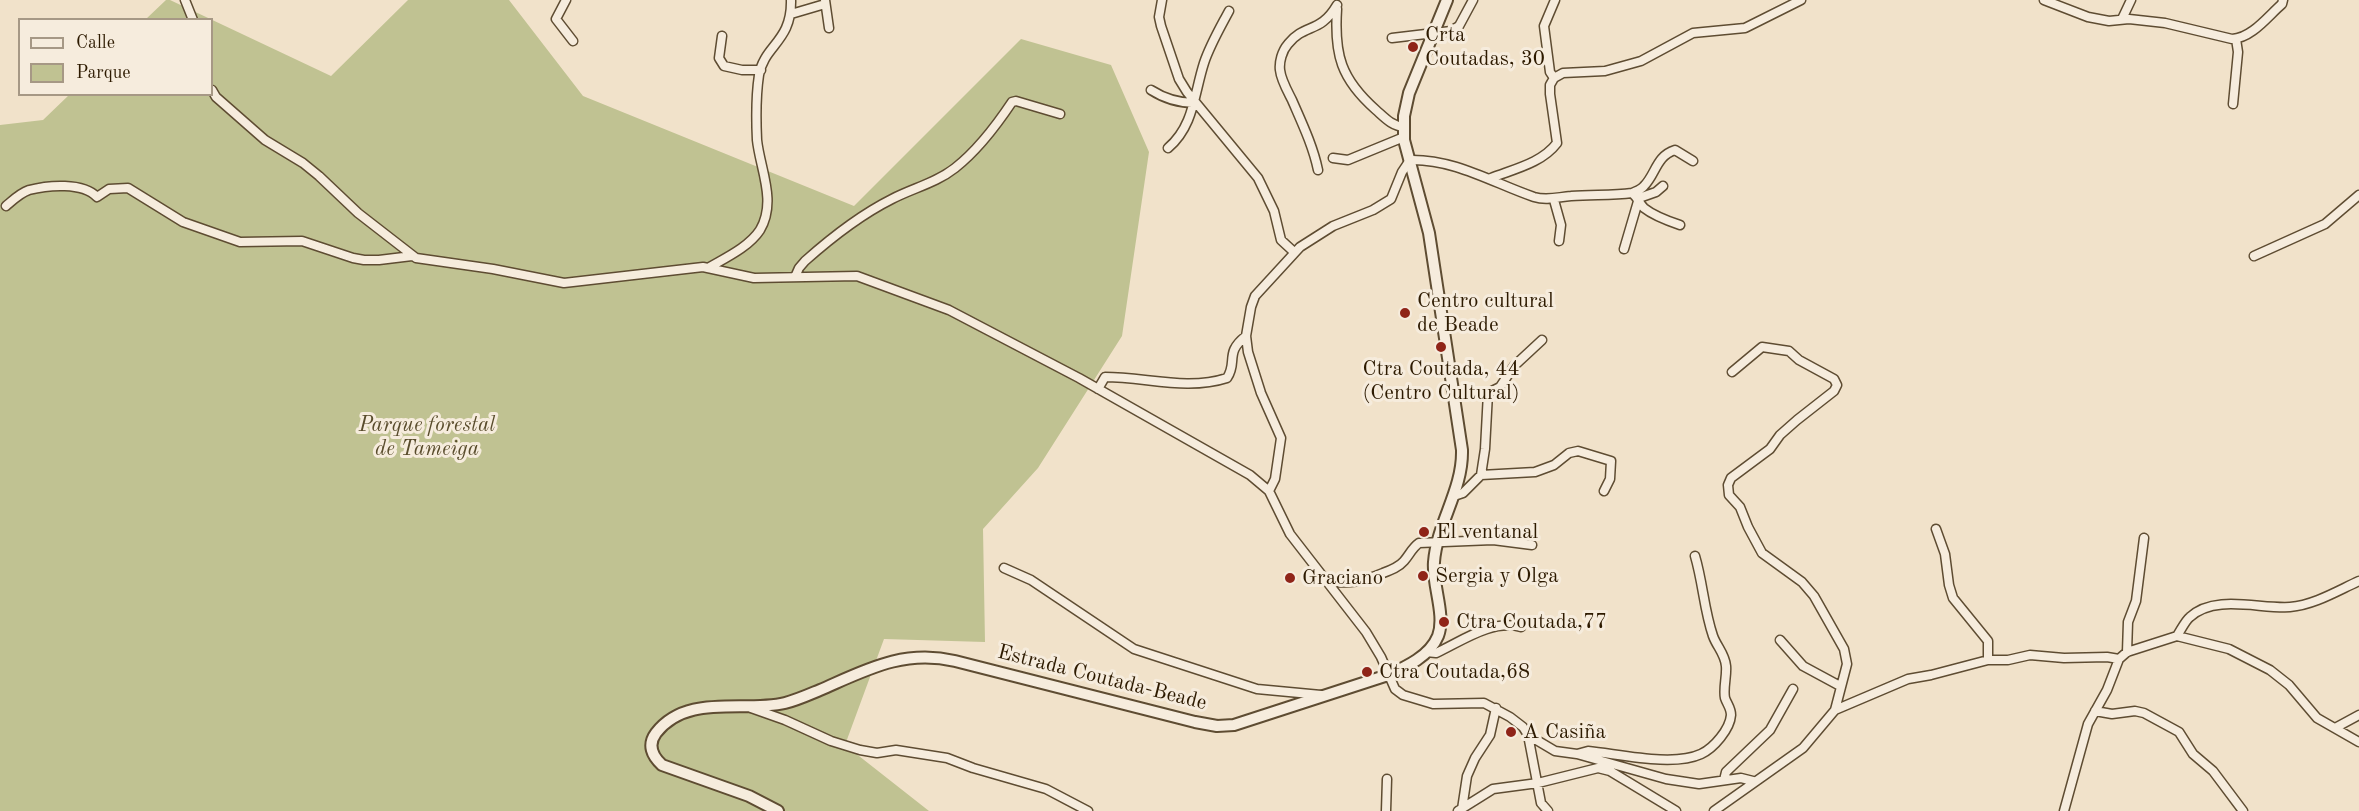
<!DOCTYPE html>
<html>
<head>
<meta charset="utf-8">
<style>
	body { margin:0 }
	#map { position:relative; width:2359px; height:811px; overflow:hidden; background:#f1e2ca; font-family:"Old Standard TT",serif }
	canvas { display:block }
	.legend { position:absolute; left:18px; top:18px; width:195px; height:78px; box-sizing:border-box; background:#f6ecdd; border:2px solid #a69885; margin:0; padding:8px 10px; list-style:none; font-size:18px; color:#2d1a00 }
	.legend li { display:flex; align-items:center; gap:12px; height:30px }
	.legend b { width:30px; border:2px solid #a69885 }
</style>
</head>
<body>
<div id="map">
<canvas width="2359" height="811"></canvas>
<ul class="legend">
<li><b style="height:8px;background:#f6ecdd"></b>Calle</li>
<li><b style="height:16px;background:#c0c292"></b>Parque</li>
</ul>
</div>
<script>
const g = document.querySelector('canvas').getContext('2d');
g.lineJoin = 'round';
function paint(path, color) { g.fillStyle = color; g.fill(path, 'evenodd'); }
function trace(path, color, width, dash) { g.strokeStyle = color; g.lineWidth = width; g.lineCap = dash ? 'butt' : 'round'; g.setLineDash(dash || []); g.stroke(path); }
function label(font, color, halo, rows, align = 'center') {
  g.font = font + ' "Old Standard TT",serif'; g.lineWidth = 6; g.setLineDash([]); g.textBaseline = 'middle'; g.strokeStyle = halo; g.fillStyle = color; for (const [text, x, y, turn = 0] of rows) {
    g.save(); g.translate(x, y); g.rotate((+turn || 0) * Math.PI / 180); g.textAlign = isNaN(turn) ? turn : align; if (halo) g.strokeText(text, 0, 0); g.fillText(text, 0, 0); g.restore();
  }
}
const green = new Path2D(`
	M166 0H170L331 76 408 0H509L583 96 854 206 1021 39 1111 65 1149 152 1122 336 1038 468 983 529 985 642 884 639 845 745 929 811H0V125L43 120 69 95 212 94V20L146 19Z`);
const minor = new Path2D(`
	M185 0 193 20
	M566 0 556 19 573 41
	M825 0 829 28
	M1162 0 1159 17 1161 26 1179 79 1187 92 1258 178 1274 211 1281 240 1294 252
	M2044 0 2088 17 2109 21 2129 19 2165 23 2232 39C2252 38 2268 16 2282 4L2283 0
	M1337 9C1334 55 1341 79 1376 110 1385 118 1392 126 1404 127
	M791 14 825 4
	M2122 19 2131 0
	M722 36 719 58 724 66 742 70H761
	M1392 38 1451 31 1459 26 1473 0
	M1554 78 1550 72 1544 26 1555 0
	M212 90 216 97 265 140 303 163 319 176 358 213 416 258 493 269 564 283 703 267 754 278 857 276 949 310 1079 378 1250 475 1269 491 1290 534 1366 632 1381 657 1395 689 1403 695 1433 704 1484 703 1510 717 1523 727 1528 735 1541 803 1548 811
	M1151 90C1165 99 1178 103 1195 103
	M2233 104 2238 52 2236 39
	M1168 148C1194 126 1194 94 1204 63 1210 45 1220 28 1229 11
	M1333 158 1348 160 1404 137
	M1318 170C1313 146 1302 123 1292 100 1288 92 1281 80 1280 70 1279 62 1282 51 1288 44 1305 23 1320 34 1337 5
	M1491 178C1514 169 1542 163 1557 143L1550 94V85L1554 78 1563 73 1605 71 1641 61 1693 33 1745 28 1801 0
	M1632 193C1636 191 1641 190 1644 186 1656 174 1656 156 1675 150L1693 161
	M1554 200 1561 225 1559 241
	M6 206C13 200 20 193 29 190 48 185 83 182 97 197L109 189 128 188 183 222 240 242 302 241 353 258 364 260H379L412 256
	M1624 249 1639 198 1656 192 1663 186
	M2254 256 2325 224 2359 195
	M708 268C725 258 749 247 760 230 777 201 760 169 757 140 756 119 756 95 759 75 764 45 792 42 791 0
	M795 277 799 268 805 261C832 237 860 215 892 199 913 188 936 183 955 168 978 150 996 126 1012 102L1016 101 1060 114
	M1098 389 1105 377C1146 377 1187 391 1227 378 1238 362 1224 353 1246 336
	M1453 394 1488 393
	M1481 475 1485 449 1488 393 1500 387 1514 366 1542 340
	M1269 491 1275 479 1281 438 1261 393 1248 352 1246 336 1251 307 1255 296 1300 247 1333 226 1373 210 1391 199 1402 172 1410 160C1455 159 1493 183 1534 197 1547 201 1558 197 1571 196 1591 194 1611 196 1632 193 1638 198 1639 203 1644 208 1654 216 1668 221 1680 225
	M1454 496 1463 493 1481 475 1535 472 1554 465 1569 453 1578 451 1611 461 1610 479 1604 491
	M1936 529 1945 554 1949 585 1953 598 1988 641V660
	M1004 568 1031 580 1134 649 1257 689 1321 695
	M1327 581C1351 584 1361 582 1383 573 1391 570 1399 567 1404 561 1410 554 1412 548 1419 543L1493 540 1532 545
	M2177 636C2181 630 2185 621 2190 617 2215 594 2259 609 2290 607 2314 605 2337 591 2359 581
	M1780 640 1803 666 1840 686
	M1426 652 1436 653C1462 641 1492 619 1521 627
	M2127 652 2128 622 2136 601 2144 538
	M751 708 785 720 831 741 860 750 877 753 896 750 947 758 973 768 1046 789 1088 811
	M1835 710 1908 679 1931 675 1988 660H2008L2030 655 2064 658 2107 657 2119 659 2127 652 2177 636 2229 649 2270 670 2289 685 2317 718 2359 742
	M2095 711 2112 714 2135 711 2144 713 2179 732 2193 754 2213 771 2243 811
	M2335 728 2359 715
	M1528 735 1555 751 1577 754 1666 779 1699 784 1741 778 1753 781
	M1577 754 1588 751C1619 754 1673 767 1701 754 1714 748 1730 729 1731 715 1731 708 1727 704 1725 698 1723 688 1727 676 1726 666 1725 654 1717 647 1713 636 1704 610 1703 583 1695 556
	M1724 780 1726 772 1770 730 1793 689
	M1462 809 1467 776 1475 758 1490 735 1496 708
	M1386 811 1387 779
	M1458 811 1493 789 1538 783 1598 768 1610 771 1676 811
	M1714 811 1803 748 1835 710 1847 664 1844 649 1814 596 1802 582 1762 553 1748 527 1740 507 1729 495 1728 485 1731 478 1770 449 1780 435 1797 420 1834 391 1837 385 1834 379 1799 360 1789 351 1762 347 1732 372
	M2064 811 2088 724 2107 690 2119 659`);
const tertiary = new Path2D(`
	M778 811 749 796 662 765C652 756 647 745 656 733 687 693 743 713 785 703 797 700 808 695 820 690 866 670 903 649 955 661L1195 722 1217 726 1234 725 1388 675C1406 667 1430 656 1438 636 1446 615 1432 585 1434 562 1437 523 1463 490 1462 450L1429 233 1404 140V116L1409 93 1447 0`);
const markers = [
	[1413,47,6,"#8f2418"],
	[1405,313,6,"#8f2418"],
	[1441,347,6,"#8f2418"],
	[1424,532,6,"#8f2418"],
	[1423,576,6,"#8f2418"],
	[1290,578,6,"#8f2418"],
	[1444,622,6,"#8f2418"],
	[1367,672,6,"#8f2418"],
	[1511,732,6,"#8f2418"]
];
const poiNames = [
	["Crta",1425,35],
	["Coutadas, 30",1425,59],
	["Centro cultural",1417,301],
	["de Beade",1417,325],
	["Ctra Coutada, 44",1441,369,"center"],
	["(Centro Cultural)",1441,393,"center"],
	["El ventanal",1436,532],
	["Sergia y Olga",1435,576],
	["Graciano",1302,578],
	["Ctra Coutada,77",1456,622],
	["Ctra Coutada,68",1379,672],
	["A Casiña",1523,732]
];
const parkNames = [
	["Parque forestal",427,425],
	["de Tameiga",427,449]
];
const streetNames = [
	["Estrada Coutada-Beade",1102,678,14]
];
paint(green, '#c0c292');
trace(minor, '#5e4c32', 11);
trace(tertiary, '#5e4c32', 14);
trace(minor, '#f6ecdd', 8);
trace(tertiary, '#f6ecdd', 10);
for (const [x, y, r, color] of markers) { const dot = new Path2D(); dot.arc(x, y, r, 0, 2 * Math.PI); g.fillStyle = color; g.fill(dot); trace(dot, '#f6ecdd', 2); }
label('21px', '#2d1a00', '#f6ecdd', poiNames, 'left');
label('italic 21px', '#594c2c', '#f6ecdd', parkNames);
label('21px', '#2d1a00', '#f6ecdd', streetNames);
</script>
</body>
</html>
